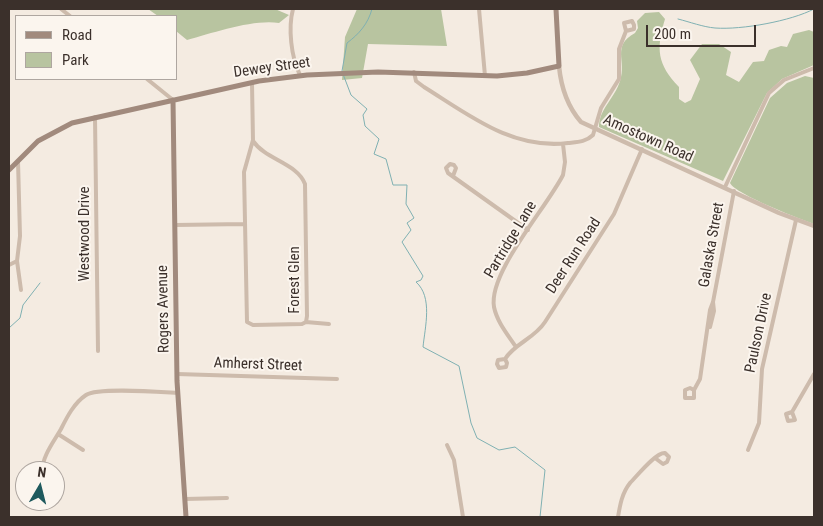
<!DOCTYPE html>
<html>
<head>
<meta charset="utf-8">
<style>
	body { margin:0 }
	#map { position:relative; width:823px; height:526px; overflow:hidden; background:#f4ebe1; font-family:"Roboto Condensed",sans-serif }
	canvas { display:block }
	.frame { position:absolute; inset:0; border:10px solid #3b302b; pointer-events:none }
	.legend { position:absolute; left:15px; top:15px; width:162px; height:65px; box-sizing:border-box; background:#fbf5ee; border:1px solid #aea6a0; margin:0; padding:6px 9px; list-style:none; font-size:15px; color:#3b302b }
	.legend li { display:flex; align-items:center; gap:10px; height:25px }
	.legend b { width:25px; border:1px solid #aea6a0 }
	.north { position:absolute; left:15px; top:461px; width:50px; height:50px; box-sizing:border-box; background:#fbf5ee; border:1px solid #aea6a0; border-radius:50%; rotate:8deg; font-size:14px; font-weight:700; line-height:20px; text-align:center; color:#3b302b }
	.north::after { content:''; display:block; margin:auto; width:18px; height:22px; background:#1f5a5e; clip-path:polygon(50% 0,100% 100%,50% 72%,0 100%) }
	.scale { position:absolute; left:646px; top:25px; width:110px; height:22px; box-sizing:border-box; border:2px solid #3b302b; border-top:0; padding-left:6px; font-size:15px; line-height:18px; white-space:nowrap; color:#3b302b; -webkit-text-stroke:4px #fbf5ee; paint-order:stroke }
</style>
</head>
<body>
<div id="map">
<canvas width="823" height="526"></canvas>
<div class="frame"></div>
<ul class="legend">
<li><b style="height:6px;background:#a18a7d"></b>Road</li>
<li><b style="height:14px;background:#b8c4a0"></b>Park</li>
</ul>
<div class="north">N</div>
<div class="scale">200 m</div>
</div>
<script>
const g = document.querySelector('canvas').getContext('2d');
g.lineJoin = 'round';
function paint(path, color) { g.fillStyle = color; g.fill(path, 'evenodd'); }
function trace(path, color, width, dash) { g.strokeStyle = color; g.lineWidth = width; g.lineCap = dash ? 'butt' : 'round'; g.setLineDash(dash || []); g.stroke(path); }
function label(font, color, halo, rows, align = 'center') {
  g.font = font + ' "Roboto Condensed",sans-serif'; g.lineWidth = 4; g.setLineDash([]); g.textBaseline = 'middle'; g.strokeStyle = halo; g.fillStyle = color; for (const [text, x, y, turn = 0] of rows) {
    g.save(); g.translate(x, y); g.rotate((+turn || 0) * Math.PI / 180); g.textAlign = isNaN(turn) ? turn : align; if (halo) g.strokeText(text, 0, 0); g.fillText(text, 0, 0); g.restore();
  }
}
const green = new Path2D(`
	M148 9H275L289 15 279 23C253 19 213 33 187 40L176 31V16H158Z
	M357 9H441L447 46 368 44 362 78 342 80 345 37Z
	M659 12 665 19C656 49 657 64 679 87V99L685 103 691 100 700 79 690 60 702 44H719L731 52 726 75 739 82 753 62 764 61 769 50 781 46 787 47 793 34 809 30 814 32V65L782 79 767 93 723 181 599 127C599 109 615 98 620 81 627 60 611 46 635 33L638 28 637 21 645 13Z
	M805 76 814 78V224C800 219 735 194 730 183L770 98 787 83Z`);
const stream = new Path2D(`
	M678 19C690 22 703 27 715 28 742 30 791 21 814 9
	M342 71 347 43C359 34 368 24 372 9
	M343 74 351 95 367 109 363 115 365 126 379 139 374 154 386 159 393 185H407L406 204 414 218 407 223 411 230 402 242 423 276 421 280 416 282C433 297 425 327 423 347L459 366 471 423 477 438 499 450 515 447 545 470 540 517
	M9 328 20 318 23 305 40 283`);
const minor = new Path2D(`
	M61 9 70 16
	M293 9C288 28 291 57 300 75
	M479 9 485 76
	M414 72 416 81 424 87C469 115 512 150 568 143 577 142 586 142 593 135L601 108 619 79V49L626 31 634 29V25L632 21 624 23 626 31
	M147 79 173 100
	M252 83 253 141C266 160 297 163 305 184L307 316 306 322 302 324 253 325 247 322 244 172 253 140
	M95 117 98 351
	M18 161 20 236 17 261 21 290
	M453 176 456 168 454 165 450 164 446 168 448 173 528 230
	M725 187 769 93 784 80 814 68
	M175 225 245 224
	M9 265 17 261
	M306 322 329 324
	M710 327 714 311 713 302
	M516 347C508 335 497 322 494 307 488 273 547 207 563 175L565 162 563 144
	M505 359 507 363 506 367 499 368 497 364 498 360 505 359C515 343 534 339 545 322L614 214 642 149
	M177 374 337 379
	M694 390V398H685V390L690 388 694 390 700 379 710 310 713 302 734 191
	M792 412 795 420 788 421 786 414 792 412 814 374
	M58 434 83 450
	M447 445 454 460 463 517
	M748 450 759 423 762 369 796 220
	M42 471C43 455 53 443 61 429 67 417 74 403 86 395 98 387 160 392 178 393
	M185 499 227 498
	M618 517C620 505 622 493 630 483 637 476 656 452 665 453L669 457 667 462 663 464 655 458`);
const tertiary = new Path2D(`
	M559 66C561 87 567 106 581 122L779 213 814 226`);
const secondary = new Path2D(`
	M173 100 177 381 186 517
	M9 170 38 141 72 123 259 81 307 75 378 72 497 76 527 73 559 66 556 9`);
const streetNames = [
	["Dewey Street",272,68,-8],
	["Amostown Road",648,139,24],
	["Westwood Drive",85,234,-90],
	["Partridge Lane",511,240,-59],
	["Galaska Street",712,245,-80],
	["Deer Run Road",574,256,-57],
	["Forest Glen",295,280,-90],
	["Rogers Avenue",164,309,-91],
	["Paulson Drive",759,333,-78],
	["Amherst Street",258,365,2]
];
paint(green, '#b8c4a0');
trace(stream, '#7fb0b2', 1);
trace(minor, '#cdbbac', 4);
trace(tertiary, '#cdbbac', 4.5);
trace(secondary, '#a18a7d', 5);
label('15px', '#3b302b', '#fbf5ee', streetNames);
</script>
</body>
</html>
